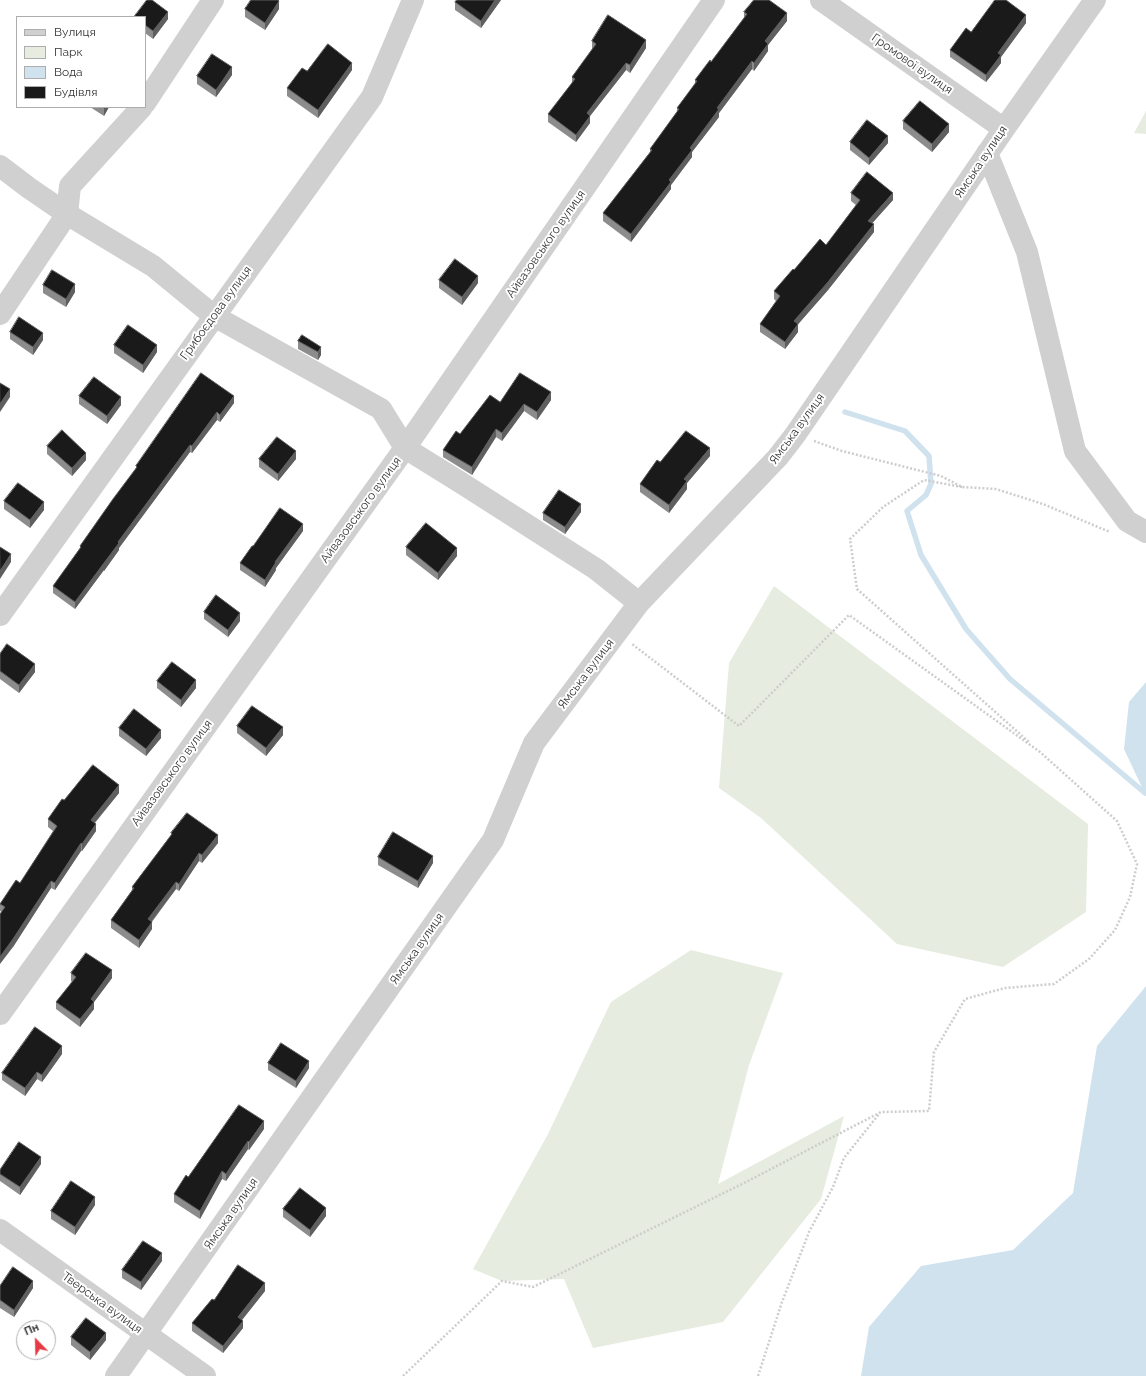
<!DOCTYPE html>
<html>
<head>
<meta charset="utf-8">
<style>
	body { margin:0 }
	#map { position:relative; width:1146px; height:1376px; overflow:hidden; background:#fff; font-family:Raleway,sans-serif }
	canvas { display:block }
	.legend { position:absolute; left:16px; top:16px; width:130px; height:92px; box-sizing:border-box; background:#fff; border:1px solid #adadad; margin:0; padding:5px 7px; list-style:none; font-size:12px; color:#333 }
	.legend li { display:flex; align-items:center; gap:8px; height:20px }
	.legend b { width:20px; border:1px solid #adadad }
	.north { position:absolute; left:16px; top:1320px; width:40px; height:40px; box-sizing:border-box; background:#fff; border:1px solid #adadad; border-radius:50%; rotate:337deg; font-size:11px; font-weight:700; line-height:16px; text-align:center; color:#333 }
	.north::after { content:''; display:block; margin:auto; width:14px; height:18px; background:#e63946; clip-path:polygon(50% 0,100% 100%,50% 72%,0 100%) }
</style>
</head>
<body>
<div id="map">
<canvas width="1146" height="1376"></canvas>
<ul class="legend">
<li><b style="height:5px;background:#d0d0d0"></b>Вулиця</li>
<li><b style="height:11px;background:#e6ecdf"></b>Парк</li>
<li><b style="height:11px;background:#cfe2ee"></b>Вода</li>
<li><b style="height:11px;background:#1a1a1a"></b>Будівля</li>
</ul>
<div class="north">Пн</div>
</div>
<script>
const g = document.querySelector('canvas').getContext('2d');
g.lineJoin = 'round';
function paint(path, color) { g.fillStyle = color; g.fill(path, 'evenodd'); }
function trace(path, color, width, dash) { g.strokeStyle = color; g.lineWidth = width; g.lineCap = dash ? 'butt' : 'round'; g.setLineDash(dash || []); g.stroke(path); }
function label(font, color, halo, rows, align = 'center') {
  g.font = font + ' Raleway,sans-serif'; g.lineWidth = 4; g.setLineDash([]); g.textBaseline = 'middle'; g.strokeStyle = halo; g.fillStyle = color; for (const [text, x, y, turn = 0] of rows) {
    g.save(); g.translate(x, y); g.rotate((+turn || 0) * Math.PI / 180); g.textAlign = isNaN(turn) ? turn : align; if (halo) g.strokeText(text, 0, 0); g.fillText(text, 0, 0); g.restore();
  }
}
const green = new Path2D(`
	M1146 111V134L1134 133Z
	M774 586 1088 824 1086 912 1003 967 897 944 761 818 719 788 729 663Z
	M691 950 783 973 749 1065 718 1184 844 1116 821 1199 723 1322 593 1348 564 1279 502 1281 473 1269 547 1136 611 1002Z`);
const water = new Path2D(`
	M1146 682V796L1124 749 1129 702Z
	M1146 986V1376H861L869 1327 921 1266 1013 1250 1073 1193 1097 1046Z`);
const stream = new Path2D(`
	M845 412 905 431 929 456 931 484 926 495 907 511 921 555 966 629 1010 679 1145 793`);
const path = new Path2D(`
	M814 441 842 451 941 476 962 487 996 489 1043 504 1110 532
	M962 487 924 480 883 507 850 539 857 589 1029 742
	M403 1376 502 1281 533 1287 746 1182 881 1112 929 1111 934 1052 965 999 1005 988 1054 984 1089 959 1115 930 1130 897 1137 864 1117 821 1040 752 849 615 739 726 632 644
	M758 1376 782 1302 809 1232 833 1187 844 1158 879 1114`);
const minor = new Path2D(`
	M821 0 1004 129
	M145 103 213 0
	M987 153 1027 252 1075 451 1127 521 1146 532
	M0 166 29 188 67 214 153 266 214 316 381 409 405 448 463 484 596 569 639 603
	M0 314 67 214 70 186 142 107
	M0 615 372 97 413 0
	M0 1014 405 448 714 0
	M0 1230 205 1376
	M116 1376 493 840 534 743 639 603 778 457 795 435 1004 129 1095 0`);
const wall = new Path2D(`
	M457 0H501L481 28 455 10V2Z
	M245 9H279L265 30 245 17Z
	M744 12 787 21 768 45V51L754 71 752 69 719 113V117L692 152V157L671 185V189L631 242 603 221V213L650 152V149L677 112V108L695 84V80L711 62 744 18Z
	M145 17 168 19 153 39 145 33Z
	M1026 23 1001 57V63L986 82 950 57V50L971 32Z
	M592 41 646 48 630 73 626 70 590 116V123L576 142 548 122V114L572 84V77L592 49Z
	M352 70 318 118 287 96V88Z
	M232 75 216 97 197 84V76Z
	M90 107H109L104 116Z
	M903 121 949 132 932 152 903 129Z
	M850 142 888 143 869 165 850 150Z
	M851 193 893 200 872 223 874 232 828 290 798 324V332L785 349 760 332V324L776 301 774 299V291L794 270 826 245 856 205 851 201Z
	M439 280 478 283 462 305 439 288Z
	M43 285 75 292 66 307 43 293Z
	M10 332 43 340 33 355 10 339Z
	M302 335 321 355 318 360 298 349V341Z
	M114 345 157 352 143 373 114 353Z
	M201 373 234 403 220 422 217 420 192 453 190 452 119 548V550L104 571V570L75 609 53 593V586L80 548V546L136 469V466Z
	M79 396 121 405 107 424 79 404Z
	M551 400 537 420 524 411 502 441 496 437 472 475 443 457V450L460 434 500 402Z
	M47 446 86 460 72 476 47 454Z
	M710 456 687 483V489L669 513 640 492V484L660 462Z
	M259 459H296L278 481 259 467Z
	M4 501 44 510 30 528 4 509Z
	M581 512 565 534 543 520V513Z
	M303 531 276 568V570L265 587 240 570V563L253 546Z
	M406 547 457 556 438 580 406 555Z
	M204 612 240 621 228 637 204 619Z
	M0 654 35 672 19 693 0 679Z
	M157 681 196 688 181 707 157 688Z
	M237 726 283 735 266 756 237 733Z
	M119 728 161 738 146 756 119 736Z
	M119 793 95 823 96 831 82 851H81L55 890 51 888 13 947 2 912 0 911V904L20 883 53 831 48 827V819L64 800Z
	M171 833 218 843 202 863 199 861 179 891 176 889 152 922V929L139 948 111 928V920L132 890V887L171 835Z
	M378 857 433 863 418 888 378 865Z
	M71 973 112 978 94 1002V1009L80 1027 56 1009V1002L72 982 71 981Z
	M62 1054 42 1082 37 1079 25 1096 2 1080V1073Z
	M268 1063 309 1068 296 1088 268 1070Z
	M264 1129 249 1150 248 1149 226 1181 222 1179 200 1219 174 1202V1194L188 1177Z
	M41 1164 20 1195 0 1181V1170Z
	M95 1205 75 1235 51 1219V1211Z
	M283 1209 326 1216 310 1237 283 1217Z
	M162 1261 141 1290 122 1278V1270Z
	M0 1286 33 1288 14 1317 0 1308Z
	M265 1291 242 1320 243 1328 223 1353 192 1331V1323L214 1300Z
	M71 1337 106 1340 90 1360 71 1345Z`);
const shadedWall = new Path2D(`
	M495 0H501L481 28V21Z
	M279 1V9L265 30V23Z
	M168 12V19L153 39V31Z
	M787 13V21L768 45V51L754 71V63L765 41Z
	M1026 15V23L1001 57V63L986 82V75L998 53Z
	M646 40V48L630 73V65Z
	M752 61V69L719 113V117L692 152V157L671 185V189L631 242V234L669 180 690 148 717 108Z
	M352 63V70L318 118V110Z
	M626 63V70L590 116V123L576 142V135L587 113Z
	M232 67V75L216 97V90Z
	M104 107H109L104 116Z
	M949 124V132L932 152V144Z
	M888 136V143L869 165V158Z
	M893 193V200L868 228V221Z
	M874 224V232L828 290 794 329V321Z
	M478 276V283L462 305V297Z
	M75 284V292L66 307V299Z
	M798 324V332L785 349V342Z
	M43 333V340L33 355V347Z
	M157 345V352L143 373V365Z
	M321 347V355L318 360V352Z
	M10 389V397L0 412V404Z
	M551 392V400L537 420V412Z
	M234 396V403L220 422V415Z
	M121 397V405L107 424V416Z
	M524 404V411L502 441V433Z
	M217 412V420L192 453V446Z
	M496 429V437L472 475V467Z
	M190 445V452L119 548V550L104 571V563L118 542Z
	M710 448V456L687 483V489L669 513V505L684 479Z
	M296 451V459L278 481V474Z
	M86 453V460L72 476V468Z
	M44 502V510L30 528V520Z
	M581 504V512L565 534V527Z
	M303 524V531L276 568V570L265 587V580L275 562Z
	M457 548V556L438 580V573Z
	M11 554V562L0 579V571Z
	M104 563V570L75 609V602Z
	M240 613V621L228 637V630Z
	M35 664V672L19 693V685Z
	M196 680V688L181 707V700Z
	M283 727V735L266 756V748Z
	M161 730V738L146 756V749Z
	M119 785V793L91 827V820Z
	M96 824V831L82 851V844Z
	M218 835V843L202 863V855Z
	M81 843V851L55 890V883Z
	M199 853V861L179 891V884Z
	M433 856V863L418 888V881Z
	M51 881V888L13 947 0 964V957Z
	M176 882V889L148 926V919Z
	M152 922V929L139 948V940Z
	M112 970V978L94 1002V1009L80 1027V1019L91 999Z
	M62 1046V1054L42 1082V1075Z
	M309 1061V1068L296 1088V1081Z
	M37 1072V1079L25 1096V1088Z
	M264 1121V1129L249 1150V1142Z
	M248 1141V1149L226 1181V1174Z
	M41 1157V1164L20 1195V1187Z
	M222 1171V1179L200 1219V1211Z
	M95 1197V1205L75 1235V1227Z
	M326 1208V1216L310 1237V1230Z
	M162 1253V1261L141 1290V1282Z
	M33 1281V1288L14 1317V1310Z
	M265 1283V1291L238 1325V1317Z
	M243 1321V1328L223 1353V1346Z
	M106 1333V1340L90 1360V1352Z`);
const building = new Path2D(`
	M147 0H152L168 12 153 31 145 25V17H134Z
	M251 0H278L279 1 265 23 245 9Z
	M457 0H495L481 21 455 2Z
	M754 0H769L787 13 765 41 768 44 754 63 752 61 717 108 719 109 690 148 692 150 669 180 671 182 631 234 603 213 652 150 650 149 679 109 677 108 697 81 695 80 710 60 711 62 747 14 744 12Z
	M995 0H1006L1026 15 998 53 1001 55 986 75 950 50 966 28 971 32Z
	M608 15 646 40 630 65 626 63 587 113 590 116 576 135 548 114 575 79 572 77 596 44 592 41Z
	M328 44 352 63 318 110 287 88 302 68 307 71Z
	M212 54 232 67 216 90 197 76Z
	M920 101 949 124 932 144 903 121Z
	M867 120 888 136 869 158 850 142Z
	M867 172 893 193 868 221 874 224 828 282 794 321 798 324 785 342 760 324 780 296 774 291 793 269 794 270 820 239 826 245 860 200 851 193Z
	M455 259 478 276 462 297 439 280Z
	M52 270 75 284 66 299 43 285Z
	M19 317 43 333 33 347 10 332Z
	M128 325 157 345 143 365 114 345Z
	M302 335 321 347 318 352 298 341Z
	M201 373 234 396 220 415 217 412 192 446 190 445 118 542 119 543 104 563 75 602 53 586 81 547 80 546 113 499 137 467 136 466Z
	M520 373 551 392 537 412 524 404 502 433 496 429 472 467 443 450 456 431 460 434 490 395 500 402Z
	M94 377 121 397 107 416 79 396Z
	M0 383 10 389 0 404Z
	M62 430 86 453 72 468 47 446Z
	M686 431 710 448 684 479 687 481 669 505 640 484 657 460 660 462Z
	M277 437 296 451 278 474 259 459Z
	M18 483 44 502 30 520 4 501Z
	M559 490 581 504 565 527 543 513Z
	M280 508 303 524 275 562H276L265 580 240 563 252 546H253Z
	M426 523 457 548 438 573 406 547Z
	M0 547 11 554 0 571Z
	M216 595 240 613 228 630 204 612Z
	M7 644 35 664 19 685 0 671V654Z
	M172 662 196 680 181 700 157 681Z
	M252 706 283 727 266 748 237 726Z
	M134 709 161 730 146 749 119 728Z
	M93 765 119 785 91 820 96 824 82 844 81 843 55 883 51 881 13 939 0 957V914L5 907 0 904 16 880 20 883 57 826 48 819 62 799 64 800Z
	M187 813 218 835 202 855 199 853 179 884 176 882 148 919 152 922 139 940 111 920 134 888 132 887 172 834 171 833Z
	M393 832 433 856 418 881 378 857Z
	M86 953 112 970 91 999 94 1002 80 1019 56 1002 76 977 71 973Z
	M35 1027 62 1046 42 1075 37 1072 25 1088 2 1073Z
	M281 1043 309 1061 296 1081 268 1063Z
	M239 1105 264 1121 249 1142 248 1141 226 1174 222 1171 200 1211 174 1194 186 1175 188 1177Z
	M19 1142 41 1157 20 1187 0 1174V1170Z
	M71 1181 95 1197 75 1227 51 1211Z
	M300 1188 326 1208 310 1230 283 1209Z
	M143 1241 162 1253 141 1282 122 1270Z
	M238 1265 265 1283 238 1317 243 1321 223 1346 192 1323 212 1299 214 1300Z
	M13 1267 33 1281 14 1310 0 1300V1286Z
	M86 1318 106 1333 90 1352 71 1337Z`);
const streetNames = [
	["Громової вулиця",912,64,35],
	["Ямська вулиця",981,162,-56],
	["Айвазовського вулиця",546,244,-55],
	["Грибоєдова вулиця",216,313,-54],
	["Ямська вулиця",797,429,-54],
	["Айвазовського вулиця",361,510,-54],
	["Ямська вулиця",586,674,-53],
	["Айвазовського вулиця",172,773,-54],
	["Ямська вулиця",417,949,-55],
	["Ямська вулиця",231,1214,-55],
	["Тверська вулиця",102,1303,36]
];
paint(green, '#e6ecdf');
paint(water, '#cfe2ee');
trace(stream, '#cfe2ee', 5.5);
trace(path, '#cdcdcd', 2.5, [2, 2]);
trace(minor, '#d0d0d0', 22);
paint(wall, '#8c8c8c');
paint(shadedWall, '#5f5f5f');
paint(building, '#1a1a1a');
trace(building, '#5f5f5f', 1);
label('12px', '#333', '#fff', streetNames);
</script>
</body>
</html>
